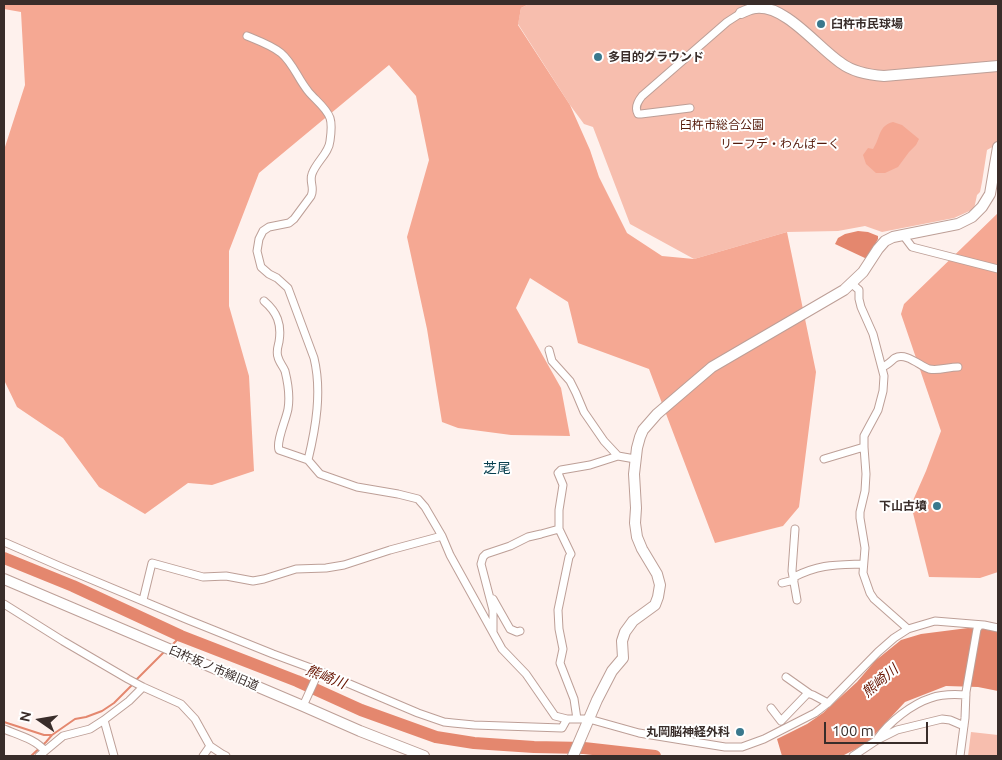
<!DOCTYPE html>
<html>
<head>
<meta charset="utf-8">
<style>
	body { margin:0 }
	#map { position:relative; width:1002px; height:760px; overflow:hidden; background:#fef1ed; font-family:Ubuntu,sans-serif }
	canvas { display:block }
	.frame { position:absolute; inset:0; border:5px solid #392d2a; pointer-events:none }
	.north { position:absolute; left:15px; top:695px; width:50px; height:50px; -webkit-text-stroke:4px #fff; paint-order:stroke; rotate:283deg; font-size:14px; font-weight:700; line-height:20px; text-align:center; color:#392d2a }
	.north::after { content:''; display:block; margin:auto; width:18px; height:22px; background:#392d2a; clip-path:polygon(50% 0,100% 100%,50% 72%,0 100%) }
	.scale { position:absolute; left:824px; top:722px; width:104px; height:22px; box-sizing:border-box; border:2px solid #392d2a; border-top:0; padding-left:6px; font-size:15px; line-height:18px; white-space:nowrap; color:#392d2a; -webkit-text-stroke:4px #fff; paint-order:stroke }
</style>
</head>
<body>
<div id="map">
<canvas width="1002" height="760"></canvas>
<div class="frame"></div>
<div class="north">N</div>
<div class="scale">100 m</div>
</div>
<script>
const g = document.querySelector('canvas').getContext('2d');
g.lineJoin = 'round';
function paint(path, color) { g.fillStyle = color; g.fill(path, 'evenodd'); }
function trace(path, color, width, dash) { g.strokeStyle = color; g.lineWidth = width; g.lineCap = dash ? 'butt' : 'round'; g.setLineDash(dash || []); g.stroke(path); }
function label(font, color, halo, rows, align = 'center') {
  g.font = font + ' Ubuntu,"Noto Sans JP",sans-serif'; g.lineWidth = 4; g.setLineDash([]); g.textBaseline = 'middle'; g.strokeStyle = halo; g.fillStyle = color; for (const [text, x, y, turn = 0] of rows) {
    g.save(); g.translate(x, y); g.rotate((+turn || 0) * Math.PI / 180); g.textAlign = isNaN(turn) ? turn : align; if (halo) g.strokeText(text, 0, 0); g.fillText(text, 0, 0); g.restore();
  }
}
const green = new Path2D(`
	M529 4H998V144L987 150 982 182 980 192 977 195 974 209 954 218 882 232 865 226 838 231 787 232 694 259 630 224 593 127 584 124 570 105 518 24 521 8Z
	M971 732 998 735V756H968Z`);
const forest = new Path2D(`
	M4 4H529L521 8 518 25 570 105 590 150 599 177 627 233 662 256 694 259 787 232 816 372 799 507 783 526 715 543 649 369 578 343 568 302 530 278 516 308 561 388 570 436 511 435 458 428 442 422 427 329 407 237 429 160 416 96 389 65 259 173 229 251V306L249 376 254 471 212 485 188 483 145 514 99 487 63 438 17 407 4 380V150L25 85 21 12 4 9Z
	M893 122 902 125 919 139 916 145 909 152 898 167 885 173H876L866 164 863 155 868 148 873 149C881 137 878 126 893 122Z
	M998 213V572L980 578 929 577 911 505 926 471 941 431 901 314 904 304Z`);
const water = new Path2D(`
	M858 231 868 232 878 236V239L867 259 835 244 838 238 845 234Z
	M968 628 994 629 998 630V691L978 687 946 686 905 702 866 744 842 756H782L777 739 807 724 823 713 857 682 875 661 901 640 921 634Z`);
const stream = new Path2D(`
	M172 645 181 636
	M136 680 164 652
	M4 722 44 735H52
	M31 756 46 742 52 735 75 719 86 717 102 711 114 703 133 684`);
const river = new Path2D(`
	M4 558 73 586 181 636 297 681 361 710 436 737 474 743 534 747 584 748 655 756`);
const street = new Path2D(`
	M247 36C259 41 271 45 281 53 293 63 298 79 308 91 314 99 326 107 330 118 332 124 331 134 330 141 329 153 316 162 312 174 309 182 315 188 311 196L294 219 289 223 269 227 263 231 259 239 257 251 261 267 269 274 277 278 288 288 314 358C322 391 316 427 308 460
	M690 108 641 114H638C634 107 638 101 642 96L727 22 741 13
	M903 235 912 247 998 269
	M851 283 859 290V299L861 307 873 334 884 376 883 391 878 410 864 436V447L866 474 865 491 860 512V518L865 548 863 573 870 593 874 599 908 629
	M264 301C277 312 282 324 279 342 278 346 276 352 278 357 279 362 283 366 285 371 288 383 290 397 288 409 286 420 276 441 279 450L308 460 320 474 337 480 357 487 398 494 418 499 425 507 442 536 450 555 502 649 526 674 555 716 567 719H589L639 733 725 747H742L764 739 815 713 828 703 878 652 894 638 908 629 935 621 984 625 998 628
	M549 350 552 361 570 381 576 393 584 412 604 441 618 456
	M882 367C888 365 892 360 895 358 906 352 920 366 929 369 939 371 948 367 958 367
	M824 459 864 447
	M795 529 792 571 797 600
	M4 542 59 566 186 619 273 654 319 671 418 713 444 722 453 723 474 725 562 728 567 719
	M794 577C820 564 835 565 863 564
	M782 583 794 580
	M493 599 510 629 517 632 520 631
	M143 600 152 563 203 577 226 576 253 581 264 579 296 569 326 568 344 565 390 550 442 536
	M4 604 63 641 128 679 143 687 181 704 195 719 210 746 222 754 226 756
	M493 632V610L481 564 483 557 486 554 510 546 528 537 541 534 559 529
	M786 677 810 694 813 695 828 703
	M303 706 319 671
	M771 708 781 721 808 693
	M577 719 574 699 560 663 563 649 559 629 558 610 569 557 571 554 559 529V510L563 485 558 473 561 470 590 465 618 456 635 459
	M104 720 114 756
	M4 729C18 735 35 739 45 751
	M878 738C889 722 912 704 931 698 942 694 954 694 966 695
	M39 756 63 736 90 729 104 720 129 701 143 687
	M203 756 210 746
	M853 756 877 740 897 730 942 719 950 720 964 726
	M960 756 965 718 966 692 977 629 980 625`);
const secondary = new Path2D(`
	M741 13C746 11 751 8 756 8 786 5 817 47 841 63 853 72 869 75 884 76L998 66
	M4 579 303 706 360 731 424 756
	M573 756 597 700 612 671 623 658 622 641 625 632 633 621 655 605 658 597 660 585 657 574 642 549 637 537 635 523 636 508 634 474 637 448 640 437 643 430 657 414 712 367 844 290 863 272 878 249 885 241 893 237 958 224 972 217 982 207 990 194 998 147`);
const markers = [
	[821,24,5,"#3a788d"],
	[598,57,5,"#3a788d"],
	[937,506,5,"#3a788d"],
	[740,732,5,"#3a788d"]
];
const poiNames = [
	["臼杵市民球場",831,24],
	["多目的グラウンド",608,57],
	["下山古墳",927,506,"right"],
	["丸岡脳神経外科",730,732,"right"]
];
const parkNames = [
	["臼杵市総合公園",722,125],
	["リーフデ・わんぱーく",780,144]
];
const streetNames = [
	["臼杵坂ノ市線旧道",214,668,23]
];
const neighbourhoodNames = [
	["芝尾",497,468]
];
const waterNames = [
	["熊崎川",326,677,21],
	["熊崎川",880,681,-40]
];
paint(green, '#f7beae');
paint(forest, '#f5a893');
paint(water, '#e4876e');
trace(stream, '#e4876e', 2);
trace(river, '#e4876e', 12);
trace(street, '#bd9f97', 9);
trace(secondary, '#bd9f97', 12);
trace(street, '#fff', 7);
trace(secondary, '#fff', 10);
for (const [x, y, r, color] of markers) { const dot = new Path2D(); dot.arc(x, y, r, 0, 2 * Math.PI); g.fillStyle = color; g.fill(dot); trace(dot, '#fff', 2); }
label('bold 12px', '#392d2a', '#fff', poiNames, 'left');
label('12px', '#551b0b', '#fff', parkNames);
label('12px', '#392d2a', '#fff', streetNames);
label('14px', '#084050', '#fff', neighbourhoodNames);
label('italic 14px', '#671400', '#fff', waterNames);
</script>
</body>
</html>
